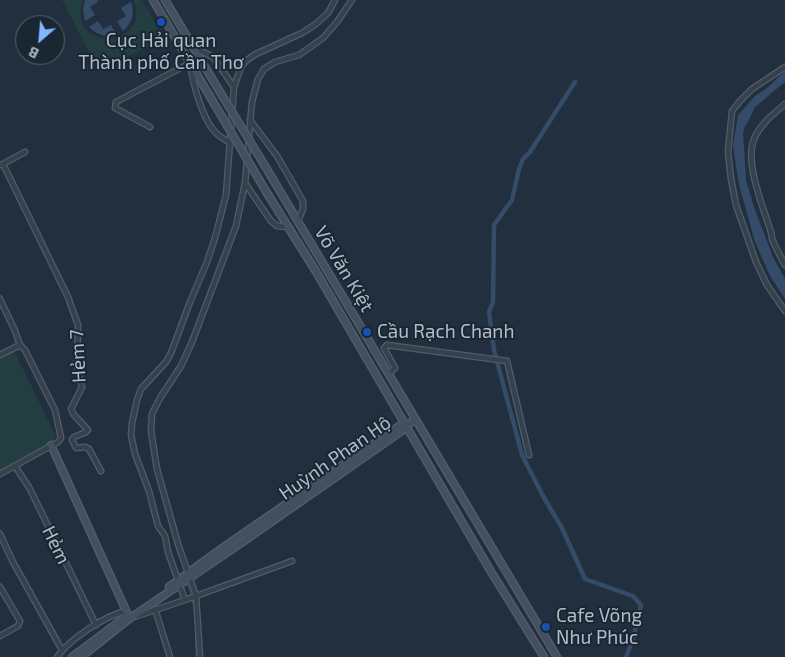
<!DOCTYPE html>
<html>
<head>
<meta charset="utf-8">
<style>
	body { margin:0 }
	#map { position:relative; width:785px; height:657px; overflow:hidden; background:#212f3f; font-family:"Exo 2",sans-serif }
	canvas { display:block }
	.north { position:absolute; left:15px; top:15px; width:50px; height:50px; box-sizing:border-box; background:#1b2633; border:1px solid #57626f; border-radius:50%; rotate:207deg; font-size:14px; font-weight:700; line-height:20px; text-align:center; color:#b1bcca }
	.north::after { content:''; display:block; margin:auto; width:18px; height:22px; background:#81b7ff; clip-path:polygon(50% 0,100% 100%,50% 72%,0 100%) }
</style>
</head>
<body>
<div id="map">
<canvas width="785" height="657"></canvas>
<div class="north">B</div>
</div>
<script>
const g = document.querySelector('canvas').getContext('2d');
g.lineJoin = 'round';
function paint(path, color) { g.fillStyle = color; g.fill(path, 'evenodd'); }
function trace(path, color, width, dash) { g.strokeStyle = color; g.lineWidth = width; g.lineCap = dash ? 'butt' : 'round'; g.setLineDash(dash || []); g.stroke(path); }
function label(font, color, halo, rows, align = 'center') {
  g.font = font + ' "Exo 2",sans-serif'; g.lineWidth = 4; g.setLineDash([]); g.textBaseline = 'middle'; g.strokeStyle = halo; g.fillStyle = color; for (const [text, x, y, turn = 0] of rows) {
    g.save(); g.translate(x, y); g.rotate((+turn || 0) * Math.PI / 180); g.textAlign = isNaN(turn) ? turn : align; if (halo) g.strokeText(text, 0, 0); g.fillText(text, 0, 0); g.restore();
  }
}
const green = new Path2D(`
	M62 0H83C64 51 152 51 134 0H142L164 38 99 71Z
	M14 350 55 435 53 443 0 470V357Z`);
const water = new Path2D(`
	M85 0H97L98 2 90 7 95 15 85 21 83 9Z
	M131 2C135 13 132 23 123 31L117 21 126 16 121 8Z
	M98 21 103 29 111 25 117 35C106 38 97 35 89 27Z
	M785 71V82L755 107 749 120 745 126 743 133 746 180 754 207 773 257 785 279V299L770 276 755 242 739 185 733 146 738 115 755 96 767 88Z`);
const stream = new Path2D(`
	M188 585 191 596
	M192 600 195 609 196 657`);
const canal = new Path2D(`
	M575 82 530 152 523 159 519 169 512 200 494 225 493 302 489 312 494 350 522 455 543 496 562 528 585 579 633 596 641 605 633 639 626 657`);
const street = new Path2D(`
	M193 47 213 57 234 87
	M785 67 752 89 740 101 732 111 728 152 731 179 736 205 756 262 767 285 785 311
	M785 104C772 115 758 126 753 142 746 166 763 207 770 229 772 233 771 237 773 241 776 249 781 257 785 265
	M250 120 277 156 303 201V209L298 221
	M150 127 115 108 116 102 190 63C193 83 203 126 221 137 225 140 227 140 231 144
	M3 164 25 152
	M0 165 3 164 68 297 78 325 77 367 82 387 71 409 74 415 88 430 86 432 74 437 72 440 76 448 85 447 89 449 101 471
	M245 183 271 221 277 226 288 227
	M0 299 15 331 20 345
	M0 355 20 345
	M389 374 395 368 384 348 387 345 507 361 529 455
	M15 466 30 489 96 625
	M0 474 58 442 61 438 55 410 25 350 20 345
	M0 534 13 562 62 650
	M0 587 20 621 18 626 0 636
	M185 600 292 561
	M155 609 170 657
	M137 616 185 600 168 552 165 536 158 526 149 491 135 454 131 435 132 423 137 400 141 389 166 362 171 353 190 302 207 262 215 238 226 195 234 87 241 67 247 60 256 54 302 33 316 24 328 13 335 0
	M57 657C70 639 104 616 126 611
	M200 657 196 596 178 544 157 469 151 431 152 414 160 398 181 366 192 342 236 226 245 183 252 102 258 79 264 69 275 62 299 55 323 38 337 22 352 0`);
const secondary = new Path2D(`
	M153 0 212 100
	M165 0 220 92
	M262 161 557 657
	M267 193 315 270 490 570 544 657
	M51 445 128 615
	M169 587 221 549 385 436 401 425 404 426
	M72 657 128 615
	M81 657 129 619 244 541 403 430 404 426 416 420`);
const secondaryBridge = new Path2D(`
	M220 92 262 161
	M212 100 267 193`);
const markers = [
	[161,22,5,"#1a4fb4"],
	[367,332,5,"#1a4fb4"],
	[546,627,5,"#1a4fb4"]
];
const poiNames = [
	["Cục Hải quan",161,41,"center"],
	["Thành phố Cần Thơ",161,63,"center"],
	["Cầu Rạch Chanh",377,332],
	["Cafe Võng",556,616],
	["Như Phúc",556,638]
];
const streetNames = [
	["Võ Văn Kiệt",344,269,59],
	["Hẻm 7",78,356,-93],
	["Huỳnh Phan Hộ",335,458,-35],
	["Hẻm",56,545,64]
];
paint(green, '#233e40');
paint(water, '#344c67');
trace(stream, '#344c67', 1);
trace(canal, '#344c67', 4.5);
trace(street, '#515c69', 7);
trace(secondary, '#515c69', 9);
trace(street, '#36414e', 4.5);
trace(secondary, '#435062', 6);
trace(secondaryBridge, '#515c69', 9, []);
trace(secondaryBridge, '#435062', 6);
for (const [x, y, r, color] of markers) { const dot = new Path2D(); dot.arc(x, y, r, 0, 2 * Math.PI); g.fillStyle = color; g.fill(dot); trace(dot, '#1b2633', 2); }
label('19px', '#b1bcca', '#1b2633', poiNames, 'left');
label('19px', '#b1bcca', '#1b2633', streetNames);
</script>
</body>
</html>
